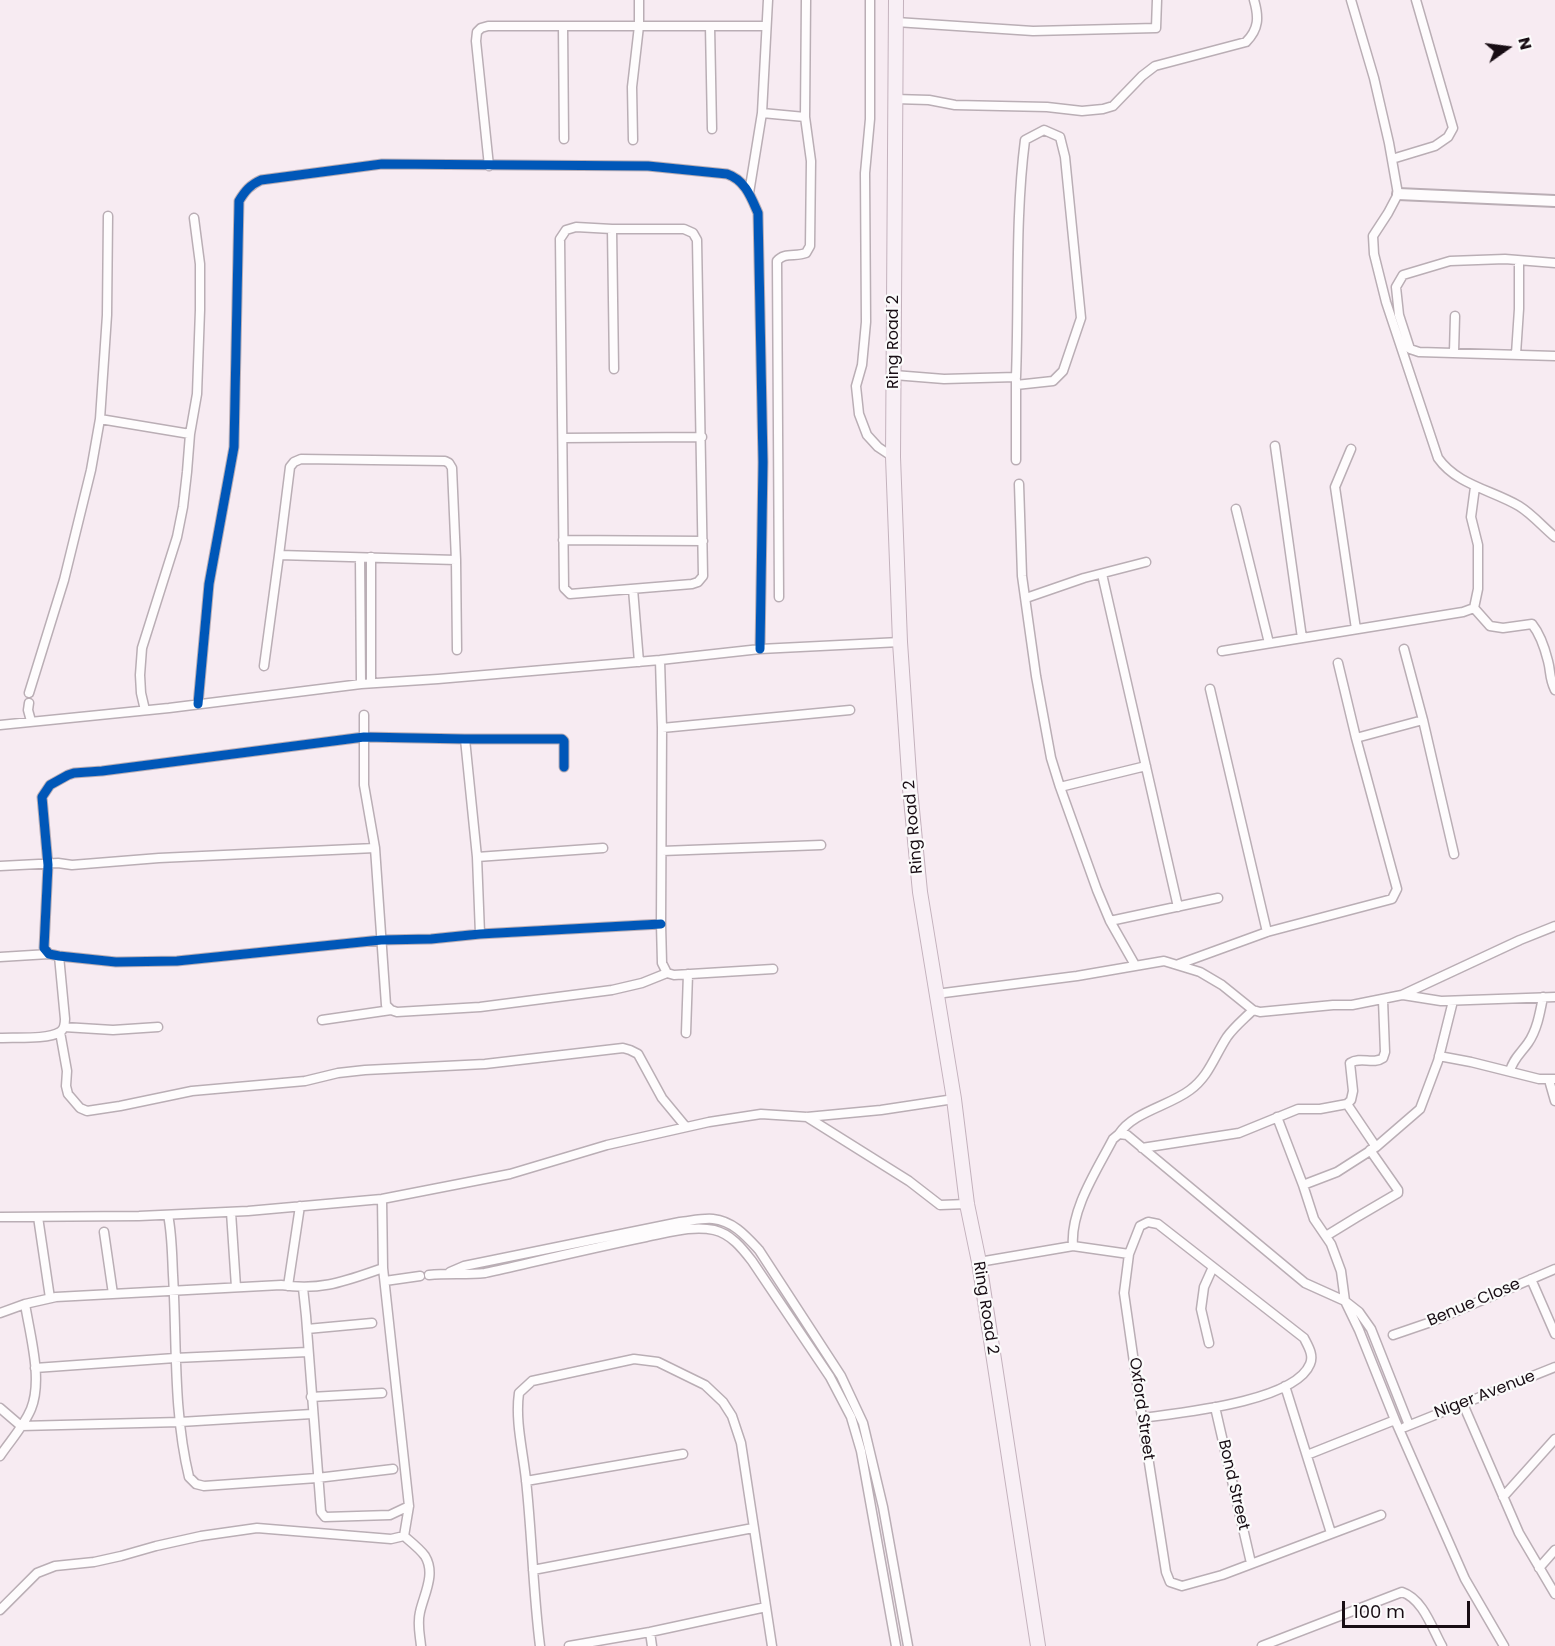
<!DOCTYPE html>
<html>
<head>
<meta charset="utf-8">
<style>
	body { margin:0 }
	#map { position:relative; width:1555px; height:1646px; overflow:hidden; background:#f7ebf2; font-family:Poppins,sans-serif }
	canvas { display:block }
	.north { position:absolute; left:1477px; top:18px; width:60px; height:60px; -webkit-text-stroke:4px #fbfbfb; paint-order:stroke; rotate:76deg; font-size:16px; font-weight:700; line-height:24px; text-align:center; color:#180d14 }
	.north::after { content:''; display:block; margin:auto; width:21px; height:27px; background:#180d14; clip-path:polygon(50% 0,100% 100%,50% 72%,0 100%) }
	.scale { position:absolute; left:1342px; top:1601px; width:128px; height:27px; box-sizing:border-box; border:3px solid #180d14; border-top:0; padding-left:8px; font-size:18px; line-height:21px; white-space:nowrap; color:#180d14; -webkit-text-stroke:4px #fbfbfb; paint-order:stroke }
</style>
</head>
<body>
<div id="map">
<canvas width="1555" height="1646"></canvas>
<div class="north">N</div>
<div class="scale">100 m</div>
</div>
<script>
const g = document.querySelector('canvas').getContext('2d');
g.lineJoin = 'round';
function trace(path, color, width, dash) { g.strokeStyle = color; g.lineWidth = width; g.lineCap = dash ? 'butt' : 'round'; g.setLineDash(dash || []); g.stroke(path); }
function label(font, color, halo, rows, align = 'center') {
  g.font = font + ' Poppins,sans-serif'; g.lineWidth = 4.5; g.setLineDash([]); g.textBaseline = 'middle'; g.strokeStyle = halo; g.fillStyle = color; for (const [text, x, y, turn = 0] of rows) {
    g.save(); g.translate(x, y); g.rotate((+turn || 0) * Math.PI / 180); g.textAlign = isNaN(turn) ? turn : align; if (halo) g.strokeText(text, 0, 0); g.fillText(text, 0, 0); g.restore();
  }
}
const minor = new Path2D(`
	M870 0V119L865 173 866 322 862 365 856 386 859 414 867 435 878 447 893 457
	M1351 0 1374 78 1389 143 1398 194 1388 213 1373 236 1374 254 1386 302 1438 458C1457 485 1492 490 1519 506 1532 514 1543 527 1555 537
	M896 22 1033 31 1156 28 1157 0
	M563 26 564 139
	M710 26 712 129
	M895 99 929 100 955 105 1047 107 1082 111 1103 109 1113 106 1142 76 1155 66 1246 42C1259 29 1259 17 1254 0
	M762 113 805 117 811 161 810 246 806 253C796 257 784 252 777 261L779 597
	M805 117 806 0
	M633 140 632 87 639 26V0
	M1392 159 1435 146 1448 137 1453 128 1416 0
	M489 166 476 41 477 32 481 28 488 26H765
	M749 193 762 113 768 0
	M576 227 612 229H684L693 233 697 240 703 576 698 582 692 584 570 594 564 588 560 239 566 230Z
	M612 229 614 369
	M1555 263 1505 259 1450 261 1403 275 1396 287 1399 315 1410 349 1419 352 1555 356
	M1454 352 1455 316
	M1516 354 1519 309V261
	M894 375 944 379 1016 377C1019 298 1015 218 1025 140L1044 130 1060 137 1065 157 1081 318 1063 371 1053 381 1016 385
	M100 419 190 434
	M563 438 702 437
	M1275 446 1302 638
	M1351 449 1335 487 1356 629
	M1016 460V380
	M1019 484 1022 576 1036 676 1051 758 1060 787 1097 890 1110 921 1135 965
	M1236 509 1269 643
	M563 540 703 541
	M371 557V683
	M360 558 361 684
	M456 560 279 555 290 467 294 462 301 459 445 461 449 463 452 468 456 560 457 650
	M1102 574 1178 907
	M633 589 639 662
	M1026 598 1084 578 1146 562
	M1474 608 1490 626 1503 628 1532 624C1540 634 1545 649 1548 661 1551 672 1549 678 1555 690
	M1404 649 1423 720
	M1222 651 1463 612 1474 608 1478 589V545L1471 517 1475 487
	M660 660 662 728 661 924 662 963 667 973
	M1338 663 1356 738
	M264 666 279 555
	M1210 689 1267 932
	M29 693 64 580 91 470 100 419 107 315 108 216
	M29 703 28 710 31 721
	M198 704 209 584 234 447 239 201C245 191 250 185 261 180L382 164 648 166 727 174C745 180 751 197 758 213L763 462 760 649
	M145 710 141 693 140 675 142 648 177 537 183 507 187 472 190 434 197 394 200 310V264L194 218
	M364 715V785L375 848 386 1005 391 1010 397 1012 480 1007 612 990 642 983 667 973 674 975 773 969
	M0 725 169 708 361 684 438 679 660 660 760 649 900 642
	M662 728 850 710
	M465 739 477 857 480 934
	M564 767V741L562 739H465L364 737 102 771 74 773 68 775 50 785 42 797 48 865 44 948 49 954 59 956 116 962 177 961 381 940 431 939 480 934 661 924
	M1060 787 1146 766
	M662 851 821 845
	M477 857 603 848
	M0 866 58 863 72 865 159 858 375 848
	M1110 921 1218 898
	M0 957 49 954
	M1179 964 1267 932 1392 899 1397 889 1356 738 1423 720 1454 854
	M936 994 1077 976 1164 961 1200 972 1222 985 1253 1010 1260 1012 1333 1005H1352L1402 995 1520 940 1555 926
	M1403 995 1441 1001 1555 997
	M322 1020 391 1010
	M64 1027 113 1030 158 1027
	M60 1032 67 1071 66 1086 68 1094 80 1108 87 1111 120 1106 192 1091 305 1081 338 1073 365 1070 485 1064 623 1048 630 1050 638 1054 662 1098 686 1127
	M686 1033 688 974
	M0 1038C15 1037 47 1040 60 1032 65 1029 65 1023 65 1019L59 956
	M1439 1056 1471 1062 1539 1079H1555
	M1510 1071C1513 1059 1521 1053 1528 1043 1537 1030 1540 1013 1543 997
	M1549 1080 1555 1101
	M1347 1104 1376 1147
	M807 1117 909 1181 940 1205 967 1204
	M1277 1117 1303 1185 1314 1219 1331 1244 1341 1271 1345 1301 1359 1312 1371 1329 1409 1425
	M1119 1134C1133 1112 1169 1106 1190 1090 1209 1076 1214 1057 1227 1037 1234 1027 1244 1019 1253 1010
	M1142 1148 1239 1133 1298 1109H1320L1347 1104 1351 1100 1353 1091 1350 1063C1361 1056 1373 1065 1383 1058L1385 1052 1383 1000
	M1303 1185 1337 1172 1376 1147 1420 1109 1438 1061 1453 1001
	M231 1212 236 1287
	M168 1215C172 1234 172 1255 173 1275 177 1342 173 1411 189 1477L196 1484 204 1486 317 1478 393 1469
	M0 1217 139 1216 248 1211 382 1199 510 1174 607 1145 709 1122 761 1114 807 1117 881 1110 954 1099
	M38 1217 50 1298
	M104 1232 113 1294
	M1326 1236 1357 1217 1398 1193V1190L1370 1150
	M1073 1246C1070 1210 1097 1170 1113 1139L1119 1134 1127 1135 1305 1283 1345 1301 1359 1330 1395 1420 1465 1579 1504 1646
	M979 1262 1073 1246 1129 1254
	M450 1272 464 1266 680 1222C690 1221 703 1218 713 1219 733 1221 746 1236 759 1250L841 1376 863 1423 883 1507 908 1646
	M429 1275C448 1273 466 1275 485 1273 538 1261 592 1248 646 1237 668 1233 692 1225 714 1230 731 1234 742 1248 752 1261L830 1377 851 1417 861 1451 896 1646
	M1531 1279 1555 1334
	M385 1281 420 1276
	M288 1286 300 1206
	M303 1288 306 1316 321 1512 325 1517 390 1515 409 1506
	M0 1313 25 1304 56 1297 281 1285C322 1291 345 1281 383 1268
	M307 1329 372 1323
	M1393 1335 1431 1322 1555 1269
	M1209 1343 1201 1309 1204 1287 1213 1267
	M35 1368 175 1358 308 1352
	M1285 1386 1331 1533
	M311 1397 382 1393
	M1463 1404 1519 1533 1555 1594
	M1215 1407 1251 1563
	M0 1408 21 1426 180 1422 312 1414
	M1142 1418C1178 1413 1295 1402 1310 1364 1314 1355 1308 1346 1304 1338L1158 1224 1148 1222 1140 1226 1129 1254 1124 1293 1142 1418 1166 1572 1170 1582 1182 1586 1222 1575 1381 1515
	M1405 1427 1555 1367
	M1307 1455 1395 1420
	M0 1456C10 1441 24 1426 31 1409 43 1380 30 1335 25 1304
	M526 1481 683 1454
	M1503 1497 1555 1439
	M404 1536C411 1542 420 1549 425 1556 436 1574 424 1594 420 1612 417 1624 420 1635 421 1646
	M1539 1568 1555 1550
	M533 1570 753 1528
	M0 1610 37 1573 55 1566 94 1562 121 1556 156 1546 201 1536 257 1528 391 1539 404 1536 409 1506 383 1268 382 1199
	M650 1632 652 1646
	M540 1646C533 1591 532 1535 526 1480 523 1451 515 1421 519 1393L532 1381 634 1359 658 1362 705 1385 723 1402 732 1416 741 1443 772 1646
	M569 1646 650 1632 766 1607
	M1262 1646 1402 1592C1423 1599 1432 1628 1442 1646`);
const tertiary = new Path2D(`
	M1398 194 1555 201`);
const primary = new Path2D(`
	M896 0 893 457 900 642 910 789 920 892 954 1099 967 1204 979 1262 1038 1646`);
const cycleway = new Path2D(`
	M198 704 209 584 234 447 239 201C245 191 250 185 261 180L382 164 648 166 727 174C745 180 751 197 758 213L763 462 760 649
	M564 767V741L562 739H465L364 737 102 771 74 773 68 775 50 785 42 797 48 865 44 948 49 954 59 956 116 962 177 961 381 940 431 939 480 934 661 924`);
const streetNames = [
	["Ring Road 2",894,342,-90],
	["Ring Road 2",914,827,-95],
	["Benue Close",1474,1303,-23],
	["Ring Road 2",985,1308,81],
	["Niger Avenue",1485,1395,-21],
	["Oxford Street",1141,1409,82],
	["Bond Street",1233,1485,77]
];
trace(minor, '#baaeb5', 11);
trace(tertiary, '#baaeb5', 14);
trace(primary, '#c4b2bd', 16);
trace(minor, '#fefcfd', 8);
trace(tertiary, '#fefcfd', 10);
trace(primary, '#f8eff5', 14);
trace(cycleway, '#0057b8', 9);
label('16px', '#180d14', '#fbfbfb', streetNames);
</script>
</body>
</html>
